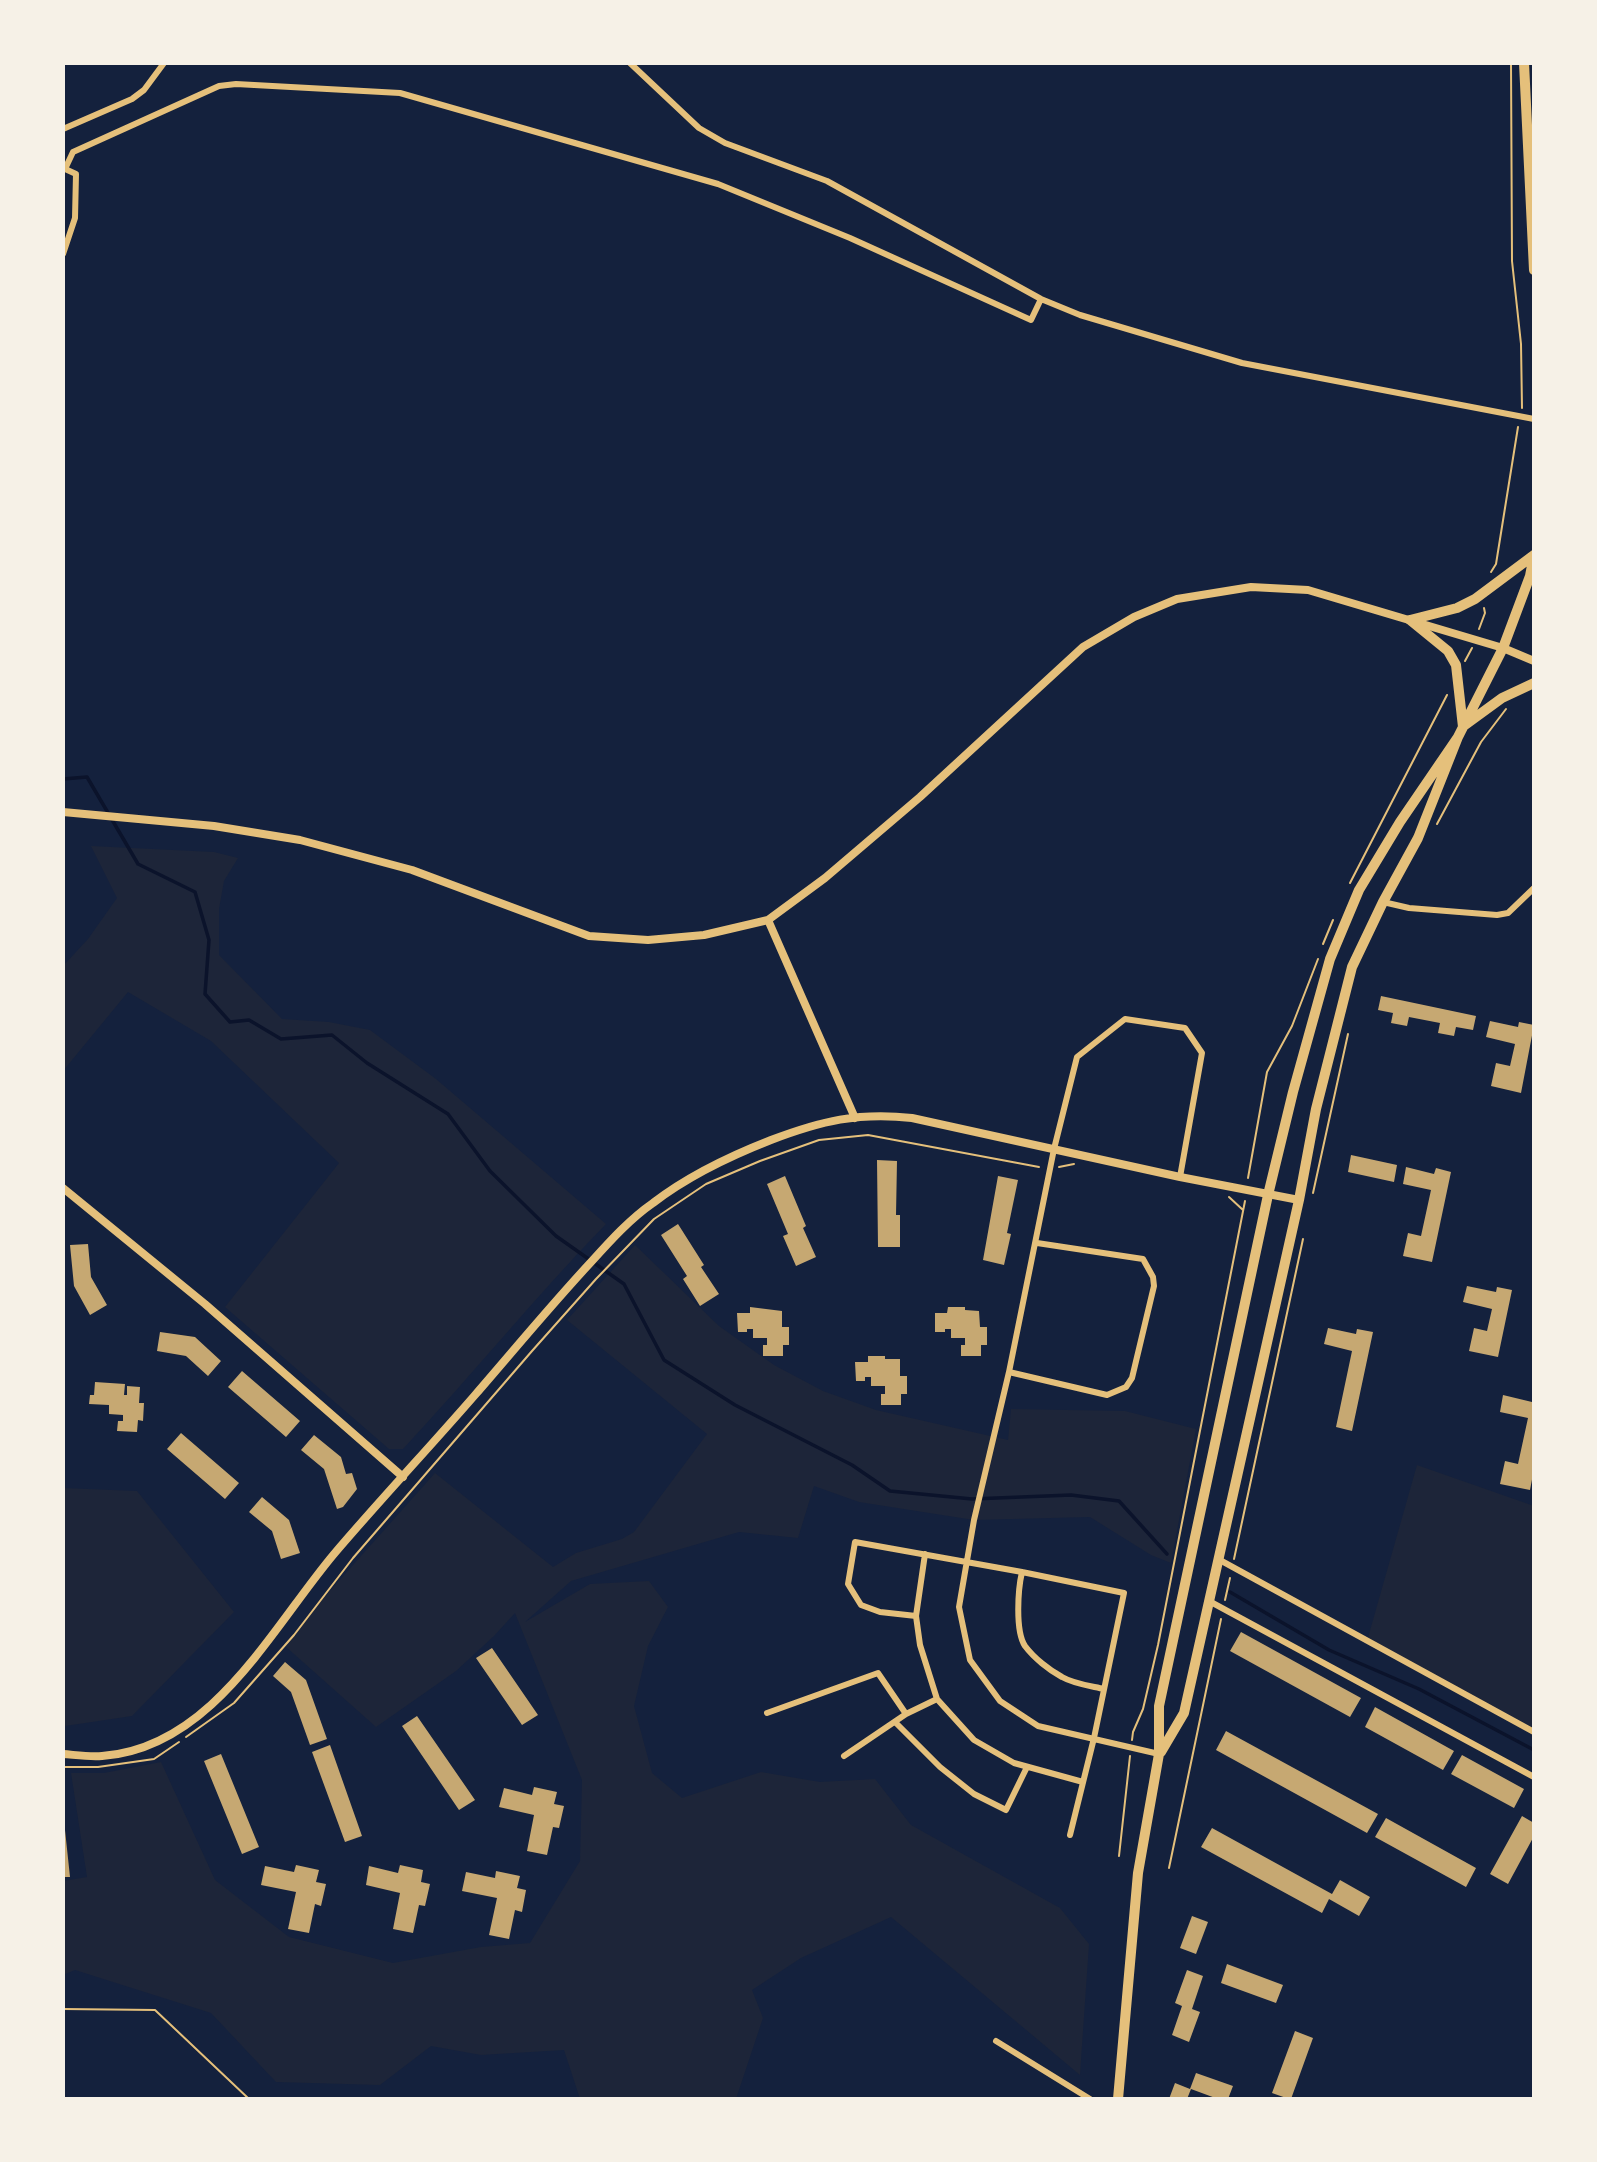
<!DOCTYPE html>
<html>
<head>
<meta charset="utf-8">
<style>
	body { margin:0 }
	#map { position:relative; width:1597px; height:2162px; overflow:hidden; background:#14213d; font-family:Poppins,sans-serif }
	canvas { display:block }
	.frame { position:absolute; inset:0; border:65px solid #f6f1e7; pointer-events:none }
</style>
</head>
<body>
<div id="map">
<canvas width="1597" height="2162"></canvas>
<div class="frame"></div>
</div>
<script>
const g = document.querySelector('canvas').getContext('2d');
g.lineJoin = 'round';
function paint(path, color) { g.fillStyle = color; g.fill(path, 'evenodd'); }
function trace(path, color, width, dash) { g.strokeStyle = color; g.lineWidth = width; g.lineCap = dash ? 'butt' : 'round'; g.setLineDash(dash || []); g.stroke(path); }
const green = new Path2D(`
	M91 846 214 852 238 858 224 881 219 909V955L282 1019 329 1022 370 1030 436 1079 606 1224C535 1297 472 1375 403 1449H389L225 1307 339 1163 211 1041 128 992 63 1071V966L88 939 117 898Z
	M635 1245 719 1326 774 1365 823 1391 876 1410 1008 1440 1011 1409 1125 1411 1196 1429 1171 1563 1151 1555 1090 1517 974 1520 859 1502 814 1486 798 1538 739 1532 571 1581 525 1622 590 1584 649 1581 668 1607 648 1646 634 1706 652 1773 682 1798 761 1772 820 1782 875 1779 911 1825 1060 1908 1089 1944 1080 2075 891 1917 801 1958 752 1990 763 2018 736 2099H580L564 2050 481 2055 431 2046 380 2085 276 2082 211 2013 75 1970 63 1975V1881L87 1877 71 1773H104L161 1762 215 1880 289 1937 393 1963 481 1947 530 1943 580 1861 582 1780 515 1613 494 1636 456 1671 376 1727 285 1646 320 1602 435 1473 553 1567 576 1553 622 1539 634 1532 707 1434 567 1320Z
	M1417 1465 1534 1506V1728L1367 1641Z
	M63 1488 137 1491 234 1612 132 1716 65 1726 63 1722Z`);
const stream = new Path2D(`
	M63 779 87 777 138 864 195 892 209 940 205 994 230 1022 249 1020 281 1039 332 1035 367 1063 448 1114 490 1171 556 1236 624 1284 664 1360 735 1405 852 1465 890 1491 972 1499 1071 1495 1119 1501 1167 1554
	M1230 1592 1329 1650 1419 1689 1534 1750`);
const building = new Path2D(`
	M1381 996 1476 1016 1473 1030 1456 1027 1454 1036 1438 1033 1440 1023 1409 1017 1407 1026 1391 1023 1393 1013 1378 1010Z
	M1490 1021 1518 1027 1519 1022 1534 1025 1521 1093 1491 1086 1496 1063 1510 1066 1515 1044 1486 1037Z
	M1351 1155 1397 1165 1394 1182 1348 1172Z
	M877 1160 897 1161 896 1215H900V1247H878Z
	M1406 1167 1434 1174 1436 1168 1451 1172 1432 1262 1403 1256 1408 1233 1421 1236 1431 1190 1403 1184Z
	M785 1176 806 1226 803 1228 816 1257 796 1266 783 1236 788 1234 767 1184Z
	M998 1176 1018 1180 1007 1233 1011 1234 1004 1265 983 1260Z
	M678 1224 704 1265 701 1267 719 1294 700 1306 683 1279 687 1276 661 1235Z
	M88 1244 91 1277 107 1305 90 1315 74 1286 70 1245Z
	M1467 1286 1496 1292 1497 1287 1512 1290 1498 1357 1469 1351 1474 1328 1487 1331 1492 1309 1463 1302Z
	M750 1307 782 1311V1327H789V1345H783V1356H763V1345H767V1338H753V1329H747V1332H738L737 1313H750Z
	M948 1307H965V1310L979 1311 980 1327H987V1345H981V1356H961V1345H965V1338H951V1329H945V1332H935V1313H947Z
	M1328 1328 1356 1334 1357 1329 1373 1332 1352 1431 1336 1427 1352 1351 1324 1344Z
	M160 1332 195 1337 221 1361 208 1376 186 1356 157 1351Z
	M868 1356H885V1359H900V1376H907V1394H901V1405H881V1394H885V1386H871V1377H865V1381H856L855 1362H868Z
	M242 1371 300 1421 286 1437 228 1387Z
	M95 1382 125 1384 124 1395H127V1386L140 1387 139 1403H144L143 1421 138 1420 137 1432 117 1431 118 1421H123V1415L109 1414V1405L89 1404 90 1395H94Z
	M1503 1395 1532 1402 1534 1396V1469L1530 1490 1500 1484 1505 1461 1518 1464 1528 1418 1500 1412Z
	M181 1433 239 1483 225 1499 167 1449Z
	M314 1435 341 1457 346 1474 352 1473 357 1489 343 1507 337 1509 324 1469 301 1450Z
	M262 1497 289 1520 300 1553 281 1559 272 1531 249 1512Z
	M1241 1632 1361 1698 1350 1717 1230 1651Z
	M492 1648 538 1715 522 1725 476 1658Z
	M285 1662 306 1680 327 1739 310 1745 291 1692 273 1676Z
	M1375 1707 1454 1751 1443 1770 1365 1727Z
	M417 1716 475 1800 459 1810 402 1726Z
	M1226 1731 1378 1814 1367 1833 1216 1750Z
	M330 1745 362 1836 345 1842 312 1752Z
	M221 1754 259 1847 242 1854 204 1761Z
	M1462 1755 1524 1789 1514 1808 1451 1774Z
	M534 1787 557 1792 554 1804 564 1806 559 1828 553 1827 547 1855 527 1851 534 1815 499 1807 504 1788 532 1795Z
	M1522 1816 1534 1823V1836L1508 1884 1490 1874Z
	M1386 1818 1476 1868 1466 1887 1375 1837Z
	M1212 1828 1332 1894 1340 1880 1370 1897 1359 1916 1329 1899 1322 1913 1201 1847Z
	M63 1830H65L70 1877H63Z
	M296 1865 319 1870 316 1882 326 1884 321 1906 315 1904 309 1933 288 1929 296 1892 261 1885 265 1866 294 1872Z
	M400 1865 423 1870 421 1882 430 1884 425 1906 419 1905 413 1933 393 1929 400 1893 366 1885 369 1866 398 1873Z
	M496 1871 520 1876 517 1888 526 1890 522 1912 515 1910 509 1939 489 1935 497 1898 462 1891 466 1872 495 1878Z
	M1192 1916 1208 1922 1196 1954 1180 1948Z
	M1227 1964 1283 1985 1276 2003 1221 1983Z
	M1187 1970 1203 1976 1192 2009 1200 2012 1189 2042 1172 2035 1182 2006 1175 2003Z
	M1295 2031 1313 2038 1291 2099H1289L1272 2093Z
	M1196 2073 1233 2086 1228 2099H1218L1191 2089 1187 2099H1169L1175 2083 1190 2089Z`);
const path = new Path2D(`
	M1511 63 1512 261 1521 344 1522 408
	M1491 572 1496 564 1518 427
	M1479 629 1485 613 1484 608
	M1465 661 1472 648
	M1437 824 1481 742 1506 709
	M1350 883 1447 695
	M1323 944 1333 920
	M1059 1167 1074 1164
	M1248 1178 1267 1072 1292 1026 1318 959
	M1313 1193 1348 1034
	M1229 1197 1243 1210
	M1234 1559 1303 1239
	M1225 1600 1230 1578
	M186 1737 234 1703 294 1635 353 1558 532 1351 596 1279 654 1219 706 1184 760 1161 819 1140 868 1135 1039 1167
	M1132 1740 1133 1732 1143 1709 1158 1645 1245 1201
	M63 1767H98L154 1759 179 1742
	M1119 1856 1130 1756
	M1169 1868 1221 1619
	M63 2009 155 2010 249 2099`);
const minor = new Path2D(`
	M630 63 699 128 725 143 827 181 1041 299 1080 315 1242 363 1534 419
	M63 129 132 99 144 90 164 63
	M65 169 73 152 219 86 236 84 400 93 718 184 850 238 1031 320 1041 299
	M63 254 75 218 76 174 63 168
	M1383 902 1409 908 1497 915 1508 913 1534 888
	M1009 1372 1107 1395 1126 1387 1132 1378 1154 1286 1153 1277 1143 1259 1037 1243
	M925 1554 916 1616 920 1645 937 1699 974 1740 1014 1763 1083 1782
	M1218 1559 1534 1732
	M1022 1572C1018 1589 1015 1631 1025 1646 1034 1658 1049 1670 1062 1677 1074 1684 1091 1686 1104 1689
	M1209 1601 1534 1777
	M916 1616 880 1612 861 1605 848 1584 855 1542 1022 1572 1124 1593 1094 1738 1070 1835
	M767 1713 878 1673 906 1714
	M896 1723 940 1767 974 1794 1006 1810 1027 1767
	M1159 1754 1038 1726 1000 1701 970 1660 959 1607 974 1520 1009 1372 1054 1149 1077 1057 1125 1019 1185 1028 1202 1053 1180 1177
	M844 1756 906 1714 937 1699
	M996 2041 1090 2099`);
const tertiary = new Path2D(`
	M63 812 214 826 300 840 412 870 589 936 648 940 704 935 768 920 825 878 920 797 1083 647 1134 617 1177 599 1251 587 1308 590 1503 648 1534 661
	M768 920 855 1118
	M63 1188 205 1304 403 1477
	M63 1754C76 1755 89 1757 102 1756 212 1748 271 1629 334 1554 380 1500 429 1448 475 1395 514 1350 552 1304 592 1261 611 1240 630 1219 653 1203 688 1176 730 1156 771 1140 821 1121 858 1112 912 1118L1180 1177 1299 1200`);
const primary = new Path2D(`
	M1524 63 1534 270
	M1410 620 1457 608 1475 599 1534 555
	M1410 620 1448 651 1456 665 1463 727
	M1465 725 1502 698 1534 683
	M1161 1752 1184 1713 1299 1200 1316 1109 1352 967 1383 902 1418 838 1458 737 1503 648 1530 576 1534 555
	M1118 2099 1138 1873 1159 1754V1706L1268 1195 1293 1092 1330 959 1359 890 1400 822 1458 737`);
paint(green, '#1d2539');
trace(stream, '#0b132b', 3.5);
paint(building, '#c6a872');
trace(path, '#e5c07b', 2);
trace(minor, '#e5c07b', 6);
trace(tertiary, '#e5c07b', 8);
trace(primary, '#e5c07b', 10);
</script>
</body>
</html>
